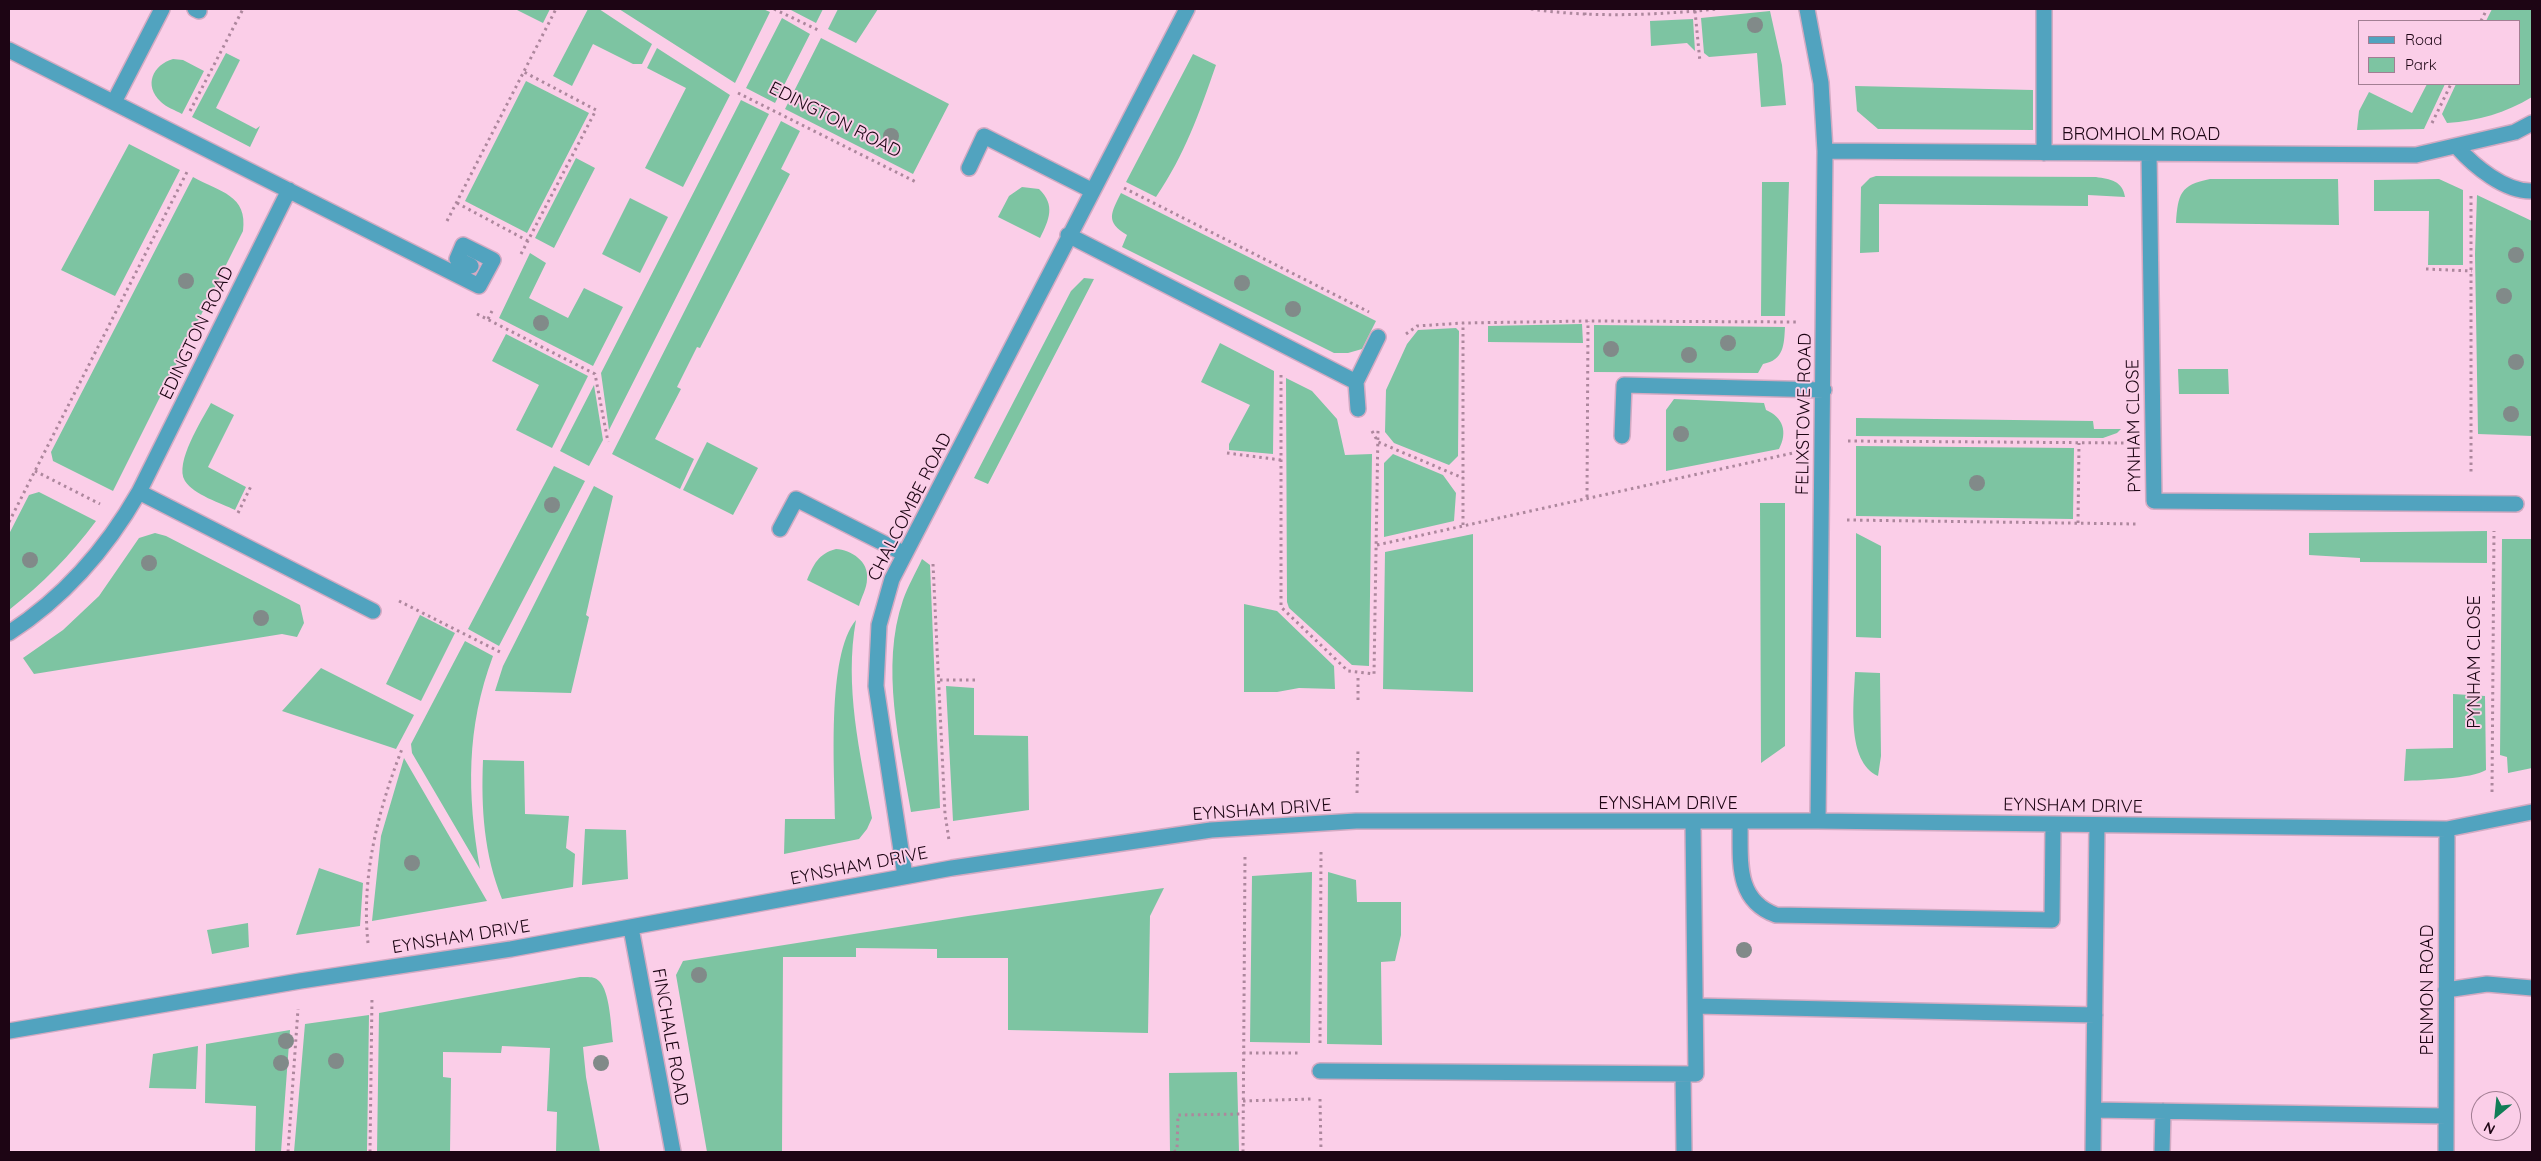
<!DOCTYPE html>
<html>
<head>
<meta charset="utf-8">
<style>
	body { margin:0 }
	#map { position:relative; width:2541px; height:1161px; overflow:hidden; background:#fbcee8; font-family:Quicksand,sans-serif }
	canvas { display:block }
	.frame { position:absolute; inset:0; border:10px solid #1d0514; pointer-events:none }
	.legend { position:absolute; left:2358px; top:20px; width:162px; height:65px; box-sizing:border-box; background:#fbcee8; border:1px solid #a27e93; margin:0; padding:6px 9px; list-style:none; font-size:15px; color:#1d0514 }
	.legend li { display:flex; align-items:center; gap:10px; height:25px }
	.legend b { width:25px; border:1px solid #a27e93 }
	.north { position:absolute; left:2471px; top:1091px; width:50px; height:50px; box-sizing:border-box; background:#fbcee8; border:1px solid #a27e93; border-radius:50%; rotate:208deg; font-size:14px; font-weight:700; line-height:20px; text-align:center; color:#1d0514 }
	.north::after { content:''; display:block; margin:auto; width:18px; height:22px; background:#127d57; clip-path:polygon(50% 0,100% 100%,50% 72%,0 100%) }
</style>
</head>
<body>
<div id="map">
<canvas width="2541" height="1161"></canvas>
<div class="frame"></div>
<ul class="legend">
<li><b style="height:6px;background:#51a3bf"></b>Road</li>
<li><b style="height:14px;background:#7dc4a2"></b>Park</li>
</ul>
<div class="north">N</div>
</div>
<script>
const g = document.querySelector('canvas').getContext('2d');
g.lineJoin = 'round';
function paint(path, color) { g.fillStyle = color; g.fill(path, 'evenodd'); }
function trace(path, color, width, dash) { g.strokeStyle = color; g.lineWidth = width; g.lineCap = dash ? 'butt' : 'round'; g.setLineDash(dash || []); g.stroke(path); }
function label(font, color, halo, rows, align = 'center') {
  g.font = font + ' Quicksand,sans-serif'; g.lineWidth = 4; g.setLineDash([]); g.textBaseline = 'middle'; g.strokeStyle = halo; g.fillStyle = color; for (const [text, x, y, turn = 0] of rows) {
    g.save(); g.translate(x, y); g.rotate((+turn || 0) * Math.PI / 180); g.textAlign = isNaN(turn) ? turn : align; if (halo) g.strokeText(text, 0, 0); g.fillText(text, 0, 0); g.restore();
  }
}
const green = new Path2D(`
	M515 9H550L543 23Z
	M588 9H599L652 44 642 64H633L593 44 572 86 553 76Z
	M619 9H763L770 12 735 83Z
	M789 9H823L816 23Z
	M838 9H878L856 43 828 29Z
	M2492 9H2532V97C2505 113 2479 121 2447 123L2442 114 2456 84H2520V21H2486Z
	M1770 11 1782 65 1786 105 1761 107 1757 53 1709 57 1704 53 1701 18Z
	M782 18 810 34 775 103 746 88Z
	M1693 19 1695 51 1687 43 1651 46 1650 21Z
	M821 38 949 104 913 174 785 109Z
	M657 48 730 95 683 187 645 168 686 88 647 68Z
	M226 53 240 60 216 108 256 129 260 126 250 147 192 117Z
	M1193 54 1216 65C1199 114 1185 154 1156 197L1126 182Z
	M173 59 183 60 204 71 182 114C175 110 166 107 161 102 143 85 153 65 173 59Z
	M526 81 589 113 527 233 465 201Z
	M2427 84H2445L2424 129 2357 130 2359 111 2369 92 2412 113Z
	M1855 86 2033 90V130L1878 129 1857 111Z
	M741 100 769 114 609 430 601 373Z
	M781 121 800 131 781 169 790 174 700 348 697 347 677 387 681 389 655 439 694 459 680 489 612 454Z
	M129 144 180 170 115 296 61 270Z
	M576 158 595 168 554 248 535 238Z
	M1876 176 2096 177C2110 179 2123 181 2125 197L2088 195V206L1879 204V252L1860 253 1861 187 1870 178Z
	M193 177C220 192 248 195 243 231L113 491 53 461 51 452Z
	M2210 179H2338L2339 225 2176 223C2178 194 2180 185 2210 179Z
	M2439 179 2463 190V265H2428L2429 211H2374V180Z
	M1762 182H1789L1785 316H1761Z
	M1022 187 1039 189C1056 205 1049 220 1040 238L998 217 1009 196Z
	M1121 193 1376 321 1362 349 1348 353H1334L1122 247 1127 235C1105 222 1111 213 1121 193Z
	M2477 195 2532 221V436L2478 434 2475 254Z
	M630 198 668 217 640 273 602 254Z
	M530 253 546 263 529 298 568 318 584 288 623 307 593 366 499 318Z
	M1084 278 1094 279 988 484 974 478 1071 291Z
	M1582 324 1583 343 1488 342V326Z
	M1594 325 1785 327C1784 345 1784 360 1763 364L1758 373 1594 372Z
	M1456 328 1459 331 1458 456 1449 465 1394 443 1385 432 1386 390 1407 344 1418 330Z
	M506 334 588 376 552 448 516 430 539 385 492 361Z
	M1220 343 1274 371 1273 454 1229 450V444L1250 405 1201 382Z
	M2178 369H2228L2229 394H2179Z
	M1286 378 1312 391 1337 419 1345 455 1372 454 1369 666 1352 665 1289 608 1287 602Z
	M594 385 603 440 589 466 560 451Z
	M1674 399 1764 403 1766 410C1783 417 1788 432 1779 449L1666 471V410Z
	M211 403 234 415 208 467 246 487 235 510C221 503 194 495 185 481 174 463 202 420 211 403Z
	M1856 418 2093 421 2094 429H2121L2117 433 2103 438 1856 436Z
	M707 442 758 468 733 515 683 490Z
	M1856 446 2074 448 2073 519 1856 516Z
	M1393 454 1443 475 1456 493 1454 521 1384 537V463Z
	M554 466 585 481 499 646 468 629Z
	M594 486 613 496 586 615 589 617 571 693 495 691 503 666Z
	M39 492 96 521C71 555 42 584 9 610V534L29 495Z
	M1760 503H1785V746L1761 763Z
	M2487 531V563L2360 562V558L2309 555V533Z
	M155 533 166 536 300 605 304 623 297 637 282 634 34 674 23 658 63 630 99 596 139 538Z
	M1856 533 1881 546V638L1856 637Z
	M1473 534V692L1383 689 1385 552Z
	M2502 539H2532V768L2508 773 2507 757 2500 755Z
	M836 549C851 550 869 561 867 579 867 588 861 598 859 606L807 580C814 564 818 554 836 549Z
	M922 559 930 565 940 808 911 812C900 745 880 667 903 600 908 586 916 572 922 559Z
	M1244 604 1277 611 1334 666 1335 689 1299 688 1277 692H1244Z
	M420 615 455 633 421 701 386 684Z
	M856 620C844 686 860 753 872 818L867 829 859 839 784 854 785 819H835C835 773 826 655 856 620Z
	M465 641 493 656C466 728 467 794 480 869L412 753 411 744Z
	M321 668 414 715 396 749 282 711Z
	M1855 672 1880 673 1881 756 1878 776C1846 761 1854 702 1855 672Z
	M946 686 974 688V735L1028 736 1029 810 953 821Z
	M2453 694 2485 696 2486 770C2472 779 2422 780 2404 781L2406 749 2453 748Z
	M404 758 487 901 372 921 381 836Z
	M483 760 524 761 525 814 569 816 566 848 575 854 573 887 502 899C484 854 481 809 483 760Z
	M585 829 626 830 628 879 582 885Z
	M319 868 363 883 360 926 296 935Z
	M1312 872 1310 1043 1250 1042 1252 876Z
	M1328 872 1356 880 1357 902H1401V935L1395 961 1381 962 1382 1045 1327 1044Z
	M1164 888 1150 916 1148 1033 1008 1030V958H937V949L856 948V957H783L782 1152H707L676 975 683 961 968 916Z
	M248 923 249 947 212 954 207 930Z
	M580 977C587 977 595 976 599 981 610 991 611 1027 613 1042L583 1047 586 1077 600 1152H556L557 1112 547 1111 550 1048 502 1046 501 1053 443 1052V1077L451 1078 450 1152H377L379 1013Z
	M369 1015 367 1152H294L305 1024Z
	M290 1030 281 1152H255L256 1106 205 1103 206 1044Z
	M198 1046 196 1089 149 1088 153 1054Z
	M1237 1072 1239 1152H1170L1169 1073Z`);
const path = new Path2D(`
	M774 9 818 30
	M1531 9C1593 18 1655 15 1718 9
	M1695 11 1700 62
	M1585 15V9
	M2481 21 2487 9
	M738 93 916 182
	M190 111 243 9
	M2432 123 2451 84
	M1124 188 1369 312
	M2471 196V475
	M457 203 528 241
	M447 221 556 9
	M521 254 596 110 524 72
	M2426 269 2472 271
	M477 314 595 374 608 442
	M488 319 492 311
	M1406 334 1417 326 1463 323 1588 321 1796 322
	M1281 375V607L1348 671 1374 674 1378 429
	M1372 431 1378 442 1463 478
	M1848 441 2127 443
	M1227 453 1281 460
	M35 471 100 504
	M1587 497 1588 321
	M238 513 252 484
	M1847 520 2138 524
	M9 522 188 170
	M2078 523 2079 443
	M1463 525V323
	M1377 545 1793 453
	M933 564 945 814 949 840
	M399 601 502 653
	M940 680H978
	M1358 700V674
	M2492 792 2494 531
	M1357 793 1358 749
	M368 943C361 877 378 810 402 749
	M1320 1043 1321 852
	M1243 1053H1299
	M1320 1099 1321 1152
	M1243 1101 1312 1099
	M288 1152 298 1009
	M370 1152 372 997
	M1174 1152 1177 1150 1178 1115 1243 1114
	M1243 1152 1245 856`);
const minor = new Path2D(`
	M195 9 199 11
	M1807 9 1821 83 1825 151 1818 821
	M9 50 479 286 493 260 463 245 457 259 471 266
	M114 102 162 9
	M2457 147C2474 166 2505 192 2532 191
	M1825 151 2416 155 2515 132 2532 123
	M2044 153V9
	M2149 154 2154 501 2516 504
	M969 168 984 136 1091 190
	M289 190 139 492 373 611
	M1068 235 1356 382 1358 409
	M1356 382 1378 337
	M1622 436 1624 385 1824 390
	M780 529 796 499 905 554
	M9 633C63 598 107 548 139 492
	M1740 823C1741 858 1734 900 1776 915L2052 920 2053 825
	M905 876 876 686 879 625 892 579 1187 9
	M631 928 673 1152
	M2446 990 2487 984 2532 988
	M1696 1006 2095 1015
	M9 1031 300 981 511 949 952 868 1211 830 1356 821H1818L2447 829 2532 812
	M1320 1071 1696 1074 1693 823
	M1683 1074 1684 1152
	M2094 1110 2446 1116
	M2093 1152 2097 825
	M2162 1152 2163 1111
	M2446 1152 2447 829`);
const trees = [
	[1755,25],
	[891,136],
	[2516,255],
	[186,281],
	[1242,283],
	[2504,296],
	[1293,309],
	[541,323],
	[1728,343],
	[1611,349],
	[1689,355],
	[2516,362],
	[2511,414],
	[1681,434],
	[1977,483],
	[552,505],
	[30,560],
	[149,563],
	[261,618],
	[412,863],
	[1744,950],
	[699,975],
	[286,1041],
	[336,1061],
	[281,1063],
	[601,1063]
];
const streetNames = [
	["EDINGTON ROAD",835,120,27],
	["BROMHOLM ROAD",2141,135],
	["EDINGTON ROAD",197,333,-64],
	["FELIXSTOWE ROAD",1804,414,-89],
	["PYNHAM CLOSE",2134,426,-91],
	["CHALCOMBE ROAD",910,507,-63],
	["PYNHAM CLOSE",2475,662,-90],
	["EYNSHAM DRIVE",1668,804],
	["EYNSHAM DRIVE",2073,806,1],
	["EYNSHAM DRIVE",1262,810,-4],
	["EYNSHAM DRIVE",859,866,-11],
	["EYNSHAM DRIVE",461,937,-9],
	["PENMON ROAD",2428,990,-90],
	["FINCHALE ROAD",670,1037,80]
];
paint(green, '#7dc4a2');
trace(minor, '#d3aac2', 18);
trace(path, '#ad879d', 3, [2.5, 4]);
trace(minor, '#51a3bf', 15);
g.fillStyle = '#818a89';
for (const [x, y] of trees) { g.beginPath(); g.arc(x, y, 8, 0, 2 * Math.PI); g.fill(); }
label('18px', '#1d0514', '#fbcee8', streetNames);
</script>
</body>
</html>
